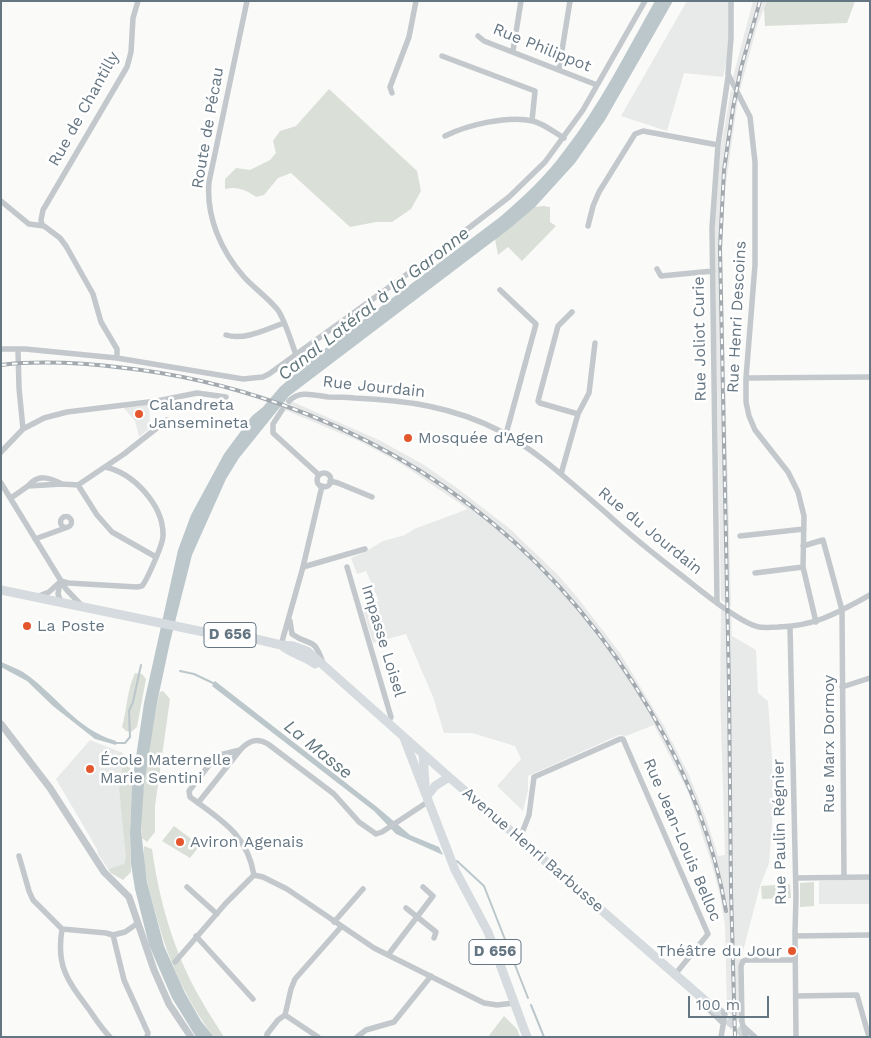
<!DOCTYPE html>
<html>
<head>
<meta charset="utf-8">
<style>
	body { margin:0 }
	#map { position:relative; width:871px; height:1038px; overflow:hidden; background:#fafaf8; font-family:"Work Sans",sans-serif }
	canvas { display:block }
	.frame { position:absolute; inset:0; border:2px solid #657683; pointer-events:none }
	.scale { position:absolute; left:688px; top:996px; width:81px; height:22px; box-sizing:border-box; border:2px solid #657683; border-top:0; padding-left:6px; font-size:15px; line-height:18px; white-space:nowrap; color:#657683; -webkit-text-stroke:4px #fff; paint-order:stroke }
</style>
</head>
<body>
<div id="map">
<canvas width="871" height="1038"></canvas>
<div class="frame"></div>
<div class="scale">100 m</div>
</div>
<script>
const g = document.querySelector('canvas').getContext('2d');
g.lineJoin = 'round';
function paint(path, color) { g.fillStyle = color; g.fill(path, 'evenodd'); }
function trace(path, color, width, dash) { g.strokeStyle = color; g.lineWidth = width; g.lineCap = dash ? 'butt' : 'round'; g.setLineDash(dash || []); g.stroke(path); }
function label(font, color, halo, rows, align = 'center') {
  g.font = font + ' "Work Sans",sans-serif'; g.lineWidth = 5; g.setLineDash([]); g.textBaseline = 'middle'; g.strokeStyle = halo; g.fillStyle = color; for (const [text, x, y, turn = 0] of rows) {
    g.save(); g.translate(x, y); g.rotate((+turn || 0) * Math.PI / 180); g.textAlign = isNaN(turn) ? turn : align; if (halo) g.strokeText(text, 0, 0); g.fillText(text, 0, 0); g.restore();
  }
}
const built = new Path2D(`
	M687 1H734L730 46 723 77 684 73 667 131 621 116Z
	M753 1H767L757 26 740 90 733 77Z
	M731 89 738 98 724 198 722 255 731 607 721 600 714 231 720 153Z
	M291 401 381 441 424 465 457 488 509 528 557 574 577 597 620 653 664 726 689 775 707 821 718 856 725 855 720 691 721 610 731 615 732 636 756 650 758 693 768 701 772 758 773 812 769 863 760 886 741 959 740 1023 727 1011 725 925 720 895 711 862 689 794 654 725 626 736 619 735 528 776V790L523 811 497 786 521 759 515 746 472 733H444L433 697 406 634 373 643 362 606 379 601 366 571 357 574 351 558 365 552 383 541 405 535 414 529 468 509 400 463 361 442 285 410Z
	M149 403 150 428 139 437 135 421 123 407Z
	M90 740 123 753V761L119 789 127 857 125 864 108 869 98 854 97 849 56 779Z
	M870 879V904H819V881Z`);
const green = new Path2D(`
	M767 1H855L847 23 765 26 764 8Z
	M329 89 417 171 421 191 411 209 392 222H376L350 227 291 173 278 178 264 195 256 197C246 190 238 186 225 189V179L236 168 250 170 270 160 276 153 273 141 280 131 296 126Z
	M543 206 550 207V222L556 226 522 261 508 247 498 255 495 239 534 207Z
	M135 673 142 674 146 679 137 727 131 732 126 731 122 727C127 709 127 690 135 673Z
	M163 691 170 699 155 806V832L147 842 142 838C138 796 150 745 157 703L160 692Z
	M123 761 125 765 130 768 132 784 130 834 131 872 123 880 111 873 108 869 124 864 126 857 119 789Z
	M174 826 198 844V848L190 858 162 841Z
	M144 846 152 849C159 900 174 953 200 998 207 1011 216 1024 224 1037H214C185 999 167 957 155 911 149 890 143 869 144 846Z
	M814 882V906L800 907V883Z
	M790 884 791 898 762 899 761 886Z
	M504 1016 517 1029 520 1037H488Z`);
const water = new Path2D(`
	M655 1H673L605 120 575 163 535 207 509 229 289 396 239 458 226 479 192 555 170 642 157 703 144 784 141 830 147 882 164 946 185 993 201 1021 214 1037H196L172 998 149 945 135 889 131 864 130 833 132 784 144 703 178 550 191 515 224 454 252 416 263 407 280 387 318 354 500 217C523 197 546 176 564 151 600 105 626 52 655 1Z
	M1 662C8 665 16 668 23 672 56 694 75 729 116 741V745L95 739 53 706 27 681 1 667Z
	M215 681 377 807 410 835 439 847 443 855 396 834 374 811 212 686Z`);
const stream = new Path2D(`
	M180 671 194 674 215 684
	M115 743H125L130 737 129 711 133 702 141 665
	M457 861 484 886 528 998
	M531 1005 544 1037`);
const minorTunnel = new Path2D(`
	M282 410 289 401`);
const primaryTunnel = new Path2D(`
	M717 1011 748 1037`);
const minor = new Path2D(`
	M247 1 209 182C206 217 221 251 244 277 254 288 267 297 277 309 284 317 292 344 296 355
	M731 1V38L728 74 750 117 755 162V265L746 378V402L749 416 755 430 788 472 798 492 804 516 803 567 816 622
	M478 36 484 41 597 85
	M513 51 521 1
	M442 56 535 91 532 121
	M559 69 570 1
	M392 93 390 87 409 37 416 1
	M445 136C467 125 508 115 533 121 544 124 554 132 564 138
	M1 201 29 224 44 226 60 238 66 246 93 294 101 322 117 349V358
	M42 225 41 220 43 210 127 67 131 52 133 18 138 1
	M588 226 593 206 599 192 635 134 643 131 718 145
	M657 269 661 276 713 271
	M500 290 536 324 506 434
	M572 312 558 326 538 401 540 403 578 414
	M226 335C244 341 267 329 284 323
	M1 349H25L117 358 243 379 263 377 269 374 435 254 509 197 545 162 583 110 645 1
	M746 378 870 377
	M289 401C300 390 313 395 328 397 336 397 345 397 354 398 406 400 454 407 500 431 539 452 572 484 605 512 629 534 655 555 681 575 698 588 739 623 759 627 765 628 772 627 778 627 816 626 837 613 870 595
	M282 410 273 424V433L319 475
	M23 429 44 418 67 412 157 401 197 393 226 397
	M1 452 23 429 19 388 18 349
	M317 480a7 7 0 1 1 14 0a7 7 0 1 1-14 0Z
	M561 474 578 414 589 393 595 343
	M330 481 338 483 372 497
	M1 483 66 589 82 606
	M78 485 124 454 167 420
	M28 486C38 474 49 477 62 484
	M11 498 28 486 62 484 78 485 97 515 112 532 156 557
	M60.5 522a5.5 5.5 0 1 1 11 0a5.5 5.5 0 1 1-11 0Z
	M740 536 804 529
	M35 539 68 527
	M803 546 823 540 842 610 844 877
	M303 567 322 486
	M347 567 391 717 388 723
	M755 573 803 567
	M61 581 68 583 137 587 142 586C147 580 163 544 163 536 164 506 134 473 105 467
	M60 582 58 594 61 602
	M39 596 49 592 61 581
	M717 602 712 228 718 145 728 77
	M290 621 292 634C312 648 313 635 323 663
	M790 627 796 896 795 933 796 1037
	M281 645 303 567 365 549
	M842 687 870 678
	M240 750 216 756 189 791 190 797C221 820 247 834 254 875
	M198 803 241 749C249 741 257 737 268 744L334 794 359 822 376 834 382 832 429 801
	M520 838 529 815 534 777 620 739H623L708 934 677 972
	M19 856 29 891 33 900 62 929
	M254 875 263 877 287 889 374 948 484 1003 497 1005 514 1003
	M796 878 870 877
	M187 887 217 914
	M406 908 436 932 434 938
	M334 922 363 889
	M113 935 124 980 148 1033 147 1037
	M196 936 253 999
	M795 936 870 935
	M388 955 433 896 423 887
	M175 962 226 903 254 875
	M796 996 857 995 869 1037
	M704 1005 723 1023
	M717 1007 725 1014 721 1037
	M744 1027 755 1037
	M110 1037C101 1028 95 1018 88 1008 67 980 56 966 62 929L106 933 113 935 125 932 138 923
	M267 1037V1034L278 1020 285 1015
	M318 1037 285 1015 291 989 295 979 341 927
	M357 1037 366 1030 394 1022 431 976
	M746 1037 742 1022 741 966 743 961 746 960H795`);
const tertiary = new Path2D(`
	M1 724 50 788 104 872 129 897 154 970 169 1004 191 1037`);
const primary = new Path2D(`
	M1 590 204 632 243 636 281 645 293 646 307 651 313 656 449 777 717 1011
	M281 645C291 654 305 656 315 664
	M404 738 455 870 488 932 527 1037
	M423 754 425 784
	M427 796 435 786 449 777`);
const rail = new Path2D(`
	M1 365C43 360 84 363 125 368 179 374 229 386 280 404 441 461 565 565 651 712 687 774 714 840 726 911
	M735 1037 731 891 729 687 720 248 724 170 733 108 741 68 760 1`);
const markers = [
	[139,414,5,"#e4572e"],
	[408,438,5,"#e4572e"],
	[27,626,5,"#e4572e"],
	[90,769,5,"#e4572e"],
	[180,842,5,"#e4572e"],
	[792,951,5,"#e4572e"]
];
const shields = [
	[230,635,52],
	[495,952,52]
];
const shieldNames = [
	["D 656",230,635],
	["D 656",495,952]
];
const streetNames = [
	["Rue Philippot",542,48,22],
	["Rue de Chantilly",84,109,-61],
	["Route de Pécau",208,128,-80],
	["Rue Henri Descoins",737,317,-87],
	["Rue Joliot Curie",700,339,-91],
	["Rue Jourdain",374,387,6],
	["Rue du Jourdain",650,531,39],
	["Impasse Loisel",383,641,73],
	["Rue Marx Dormoy",829,744,-90],
	["Rue Paulin Régnier",780,832,-91],
	["Rue Jean-Louis Belloc",682,840,67],
	["Avenue Henri Barbusse",533,850,41]
];
const poiNames = [
	["Calandreta",149,405],
	["Jansemineta",149,423],
	["Mosquée d'Agen",418,438],
	["La Poste",37,626],
	["École Maternelle",100,760],
	["Marie Sentini",100,778],
	["Aviron Agenais",190,842],
	["Théâtre du Jour",782,951,"right"]
];
const waterNames = [
	["Canal Latéral à la Garonne",374,304,-38],
	["La Masse",318,750,39]
];
paint(built, '#e8e9e9');
paint(green, '#dadfd7');
paint(water, '#bbc7cb');
trace(stream, '#bbc7cb', 2);
trace(minorTunnel, '#d5d9db', 5.5, [5.5, 3]);
trace(primaryTunnel, '#d5d9db', 9, [9, 4.5]);
trace(minor, '#c3c8cc', 5.5);
trace(tertiary, '#c3c8cc', 7);
trace(primary, '#d6dbdf', 9);
trace(rail, '#a2aab0', 4);
trace(rail, '#fff', 2, [5.5]);
for (const [x, y, r, color] of markers) { const dot = new Path2D(); dot.arc(x, y, r, 0, 2 * Math.PI); g.fillStyle = color; g.fill(dot); trace(dot, '#fff', 2); }
for (const [x, y, w] of shields) { const box = new Path2D(); box.roundRect(x - w / 2, y - 12.5, w, 25, 4); g.fillStyle = '#fff'; g.fill(box); trace(box, '#657683', 1); }
label('bold 15px', '#657683', null, shieldNames);
label('16px', '#657683', '#fff', streetNames);
label('16px', '#657683', '#fff', poiNames, 'left');
label('italic 18px', '#60757c', '#fff', waterNames);
</script>
</body>
</html>
